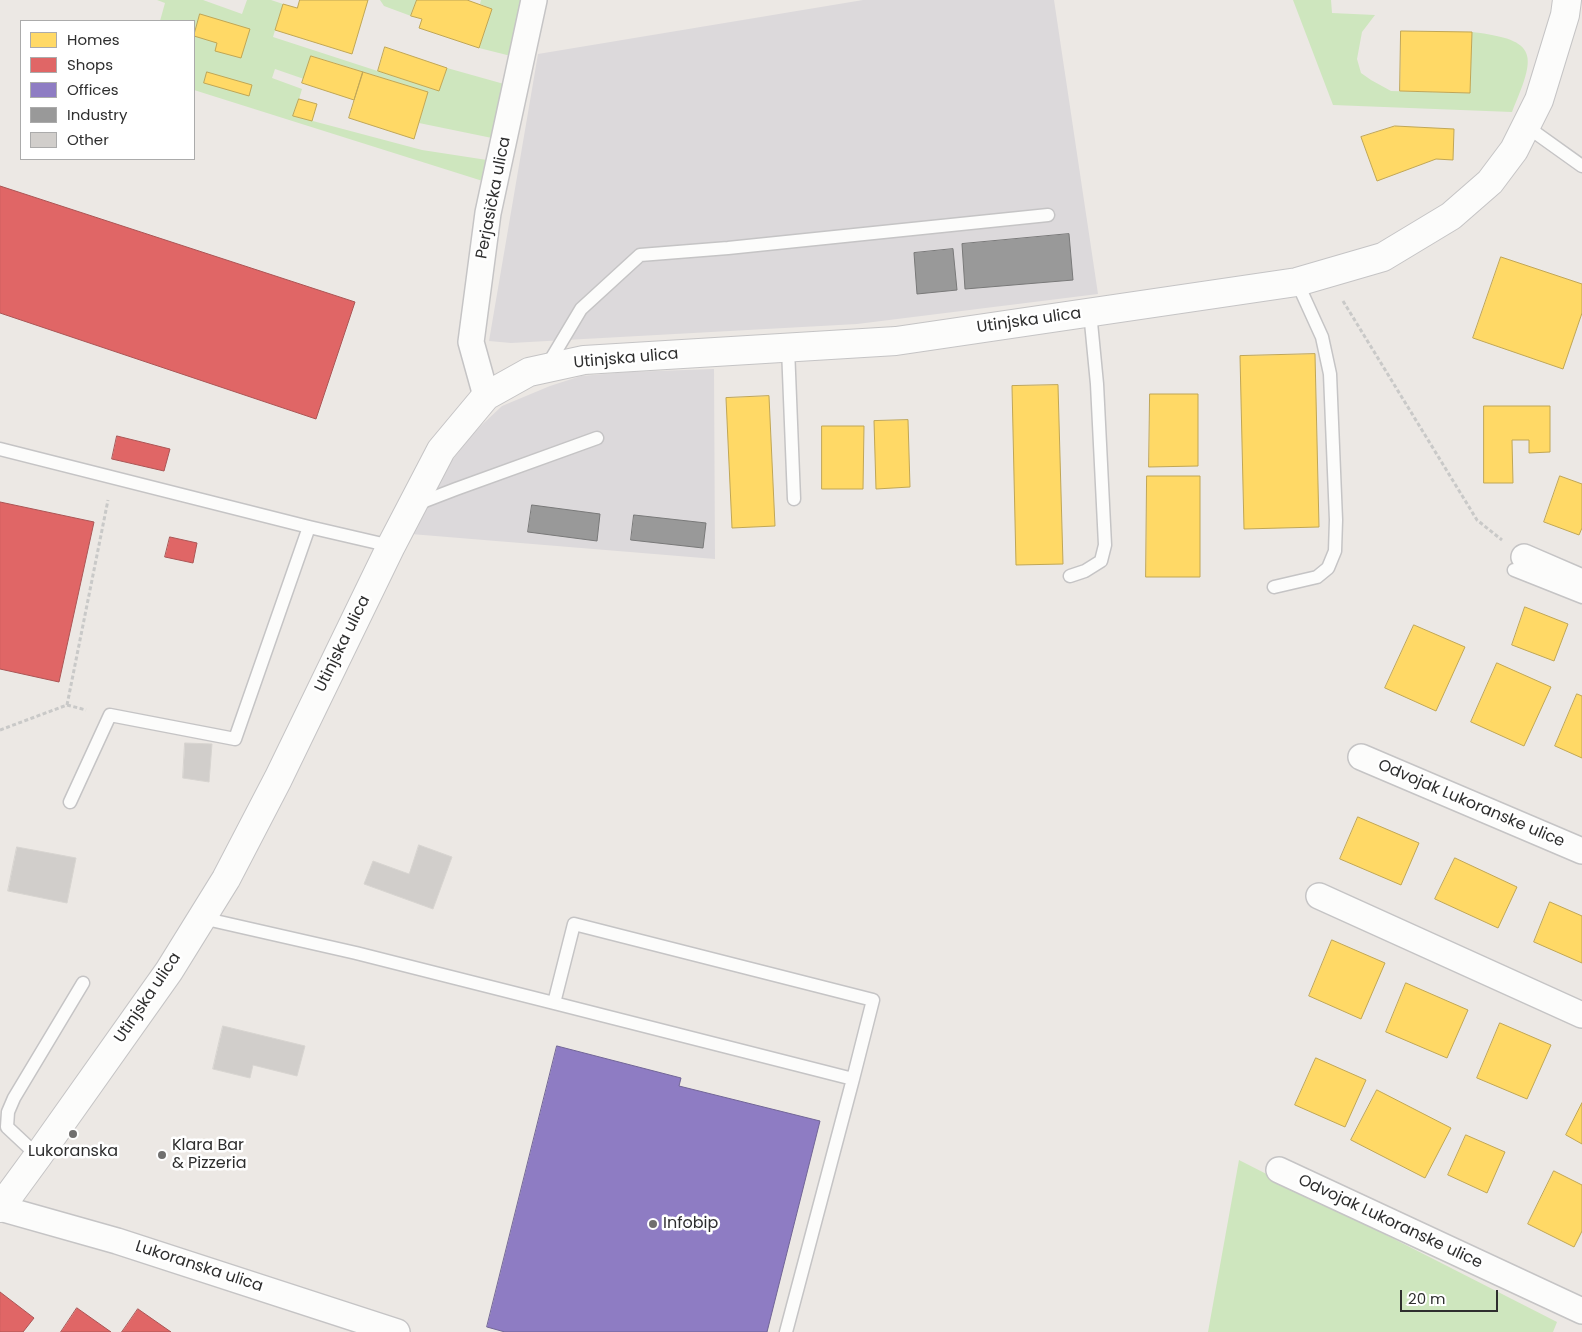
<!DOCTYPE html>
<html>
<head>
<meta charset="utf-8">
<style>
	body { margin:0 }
	#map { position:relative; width:1582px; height:1332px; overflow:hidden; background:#ece8e4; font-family:Poppins,sans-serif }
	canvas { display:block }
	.legend { position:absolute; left:20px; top:20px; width:175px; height:140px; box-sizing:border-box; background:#fff; border:1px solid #ababab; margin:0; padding:6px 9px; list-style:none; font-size:15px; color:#2e2e2e }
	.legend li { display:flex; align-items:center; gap:10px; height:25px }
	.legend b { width:25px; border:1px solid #ababab }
	.scale { position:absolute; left:1400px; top:1290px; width:98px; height:22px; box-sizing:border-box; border:2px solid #2e2e2e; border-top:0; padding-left:6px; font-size:15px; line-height:18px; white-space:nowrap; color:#2e2e2e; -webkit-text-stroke:4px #fff; paint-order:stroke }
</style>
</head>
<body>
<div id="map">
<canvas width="1582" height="1332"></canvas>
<ul class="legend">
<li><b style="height:14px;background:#ffd966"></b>Homes</li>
<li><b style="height:14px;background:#e06666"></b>Shops</li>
<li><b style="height:14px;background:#8e7cc3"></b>Offices</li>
<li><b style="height:14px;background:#999"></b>Industry</li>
<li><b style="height:14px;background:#d1cecb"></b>Other</li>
</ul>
<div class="scale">20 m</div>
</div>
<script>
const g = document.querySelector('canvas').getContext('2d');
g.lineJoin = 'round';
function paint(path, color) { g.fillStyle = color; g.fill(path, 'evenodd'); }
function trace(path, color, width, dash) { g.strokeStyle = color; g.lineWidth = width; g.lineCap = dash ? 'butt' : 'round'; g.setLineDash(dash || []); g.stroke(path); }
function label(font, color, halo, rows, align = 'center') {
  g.font = font + ' Poppins,sans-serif'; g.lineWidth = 5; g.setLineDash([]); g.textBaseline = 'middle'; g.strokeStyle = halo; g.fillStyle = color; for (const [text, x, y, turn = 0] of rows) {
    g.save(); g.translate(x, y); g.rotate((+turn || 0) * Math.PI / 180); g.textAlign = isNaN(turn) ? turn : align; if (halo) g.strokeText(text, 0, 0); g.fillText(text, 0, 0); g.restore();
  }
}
const industrial = new Path2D(`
	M863 0H1054L1098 294 857 324 511 343 489 341 538 54Z
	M714 369 715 559 411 534 445 470 470 436 502 406 550 386 581 376 628 372Z`);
const green = new Path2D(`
	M157 0H203L242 14 247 0H271L283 4 273 37 439 91 447 68 504 84 492 138 419 123 428 92 312 56 304 79 275 69 272 78 302 89 294 116 422 150 487 160 489 183 194 90V21H160L165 3Z
	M380 0H417L411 16 384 6Z
	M481 0H525L511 56 479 48 492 9 480 4Z
	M1293 0H1331L1332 13 1375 15 1362 32 1357 59 1361 73 1371 80 1391 91 1470 93 1472 32C1540 40 1536 55 1512 112L1333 105Z
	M1239 1160 1557 1322 1553 1332H1208Z`);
const homes = new Path2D(`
	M300 0H368L352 54 275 30 283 4 297 8Z
	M417 0H467L492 9 479 48 419 28 422 19 411 16Z
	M200 14 250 29 241 58 215 51 217 43 194 36Z
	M1401 31 1472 32 1470 93 1400 91Z
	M385 47 447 68 439 91 378 71Z
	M311 56 363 72 354 100 302 83Z
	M207 72 252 85 249 96 204 83Z
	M363 72 428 92 414 139 349 118Z
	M299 99 317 104 312 121 293 116Z
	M1395 126 1454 129 1453 160 1436 159 1377 181 1361 137Z
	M1501 257 1582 284V313L1563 369 1473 338Z
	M1315 354 1319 527 1244 529 1240 356Z
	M1058 385 1063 564 1016 565 1012 386Z
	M1150 394H1198V466L1149 467Z
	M769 396 775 526 732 528 726 398Z
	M1484 406H1550V452L1529 453V440H1512L1513 483H1484Z
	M908 420 910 487 876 489 874 421Z
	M822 426H864L863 489H822Z
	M1147 476H1200V577H1146Z
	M1560 476 1582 484V528L1579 535 1544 522Z
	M1525 607 1568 624 1554 661 1512 645Z
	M1414 625 1465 647 1436 711 1385 688Z
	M1497 663 1551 687 1524 746 1471 722Z
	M1577 694 1582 696V758L1555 746Z
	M1358 817 1419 843 1401 885 1340 859Z
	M1455 858 1517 887 1498 928 1435 899Z
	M1550 902 1582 916V963L1534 942Z
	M1332 940 1385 963 1361 1019 1309 996Z
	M1406 983 1468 1010 1447 1058 1386 1032Z
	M1500 1023 1551 1045 1527 1099 1477 1078Z
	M1316 1058 1366 1080 1345 1127 1295 1105Z
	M1377 1090 1451 1128 1425 1178 1351 1140Z
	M1582 1103V1144L1566 1135Z
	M1466 1135 1505 1152 1487 1193 1448 1175Z
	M1554 1171 1582 1185V1231L1574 1247 1528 1224Z`);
const shops = new Path2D(`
	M0 186 355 302 316 419 0 313Z
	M117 436 170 449 164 471 112 459Z
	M0 502 94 522 59 682 0 669Z
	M170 537 197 543 193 563 165 557Z
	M0 1292 34 1318 23 1332H0Z
	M77 1308 111 1332H61Z
	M138 1309 171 1332H122Z`);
const offices = new Path2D(`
	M557 1046 681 1078 679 1086 820 1121 767 1332H505L487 1327Z`);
const industry = new Path2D(`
	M1069 234 1073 280 965 289 962 244Z
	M953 249 957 290 917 294 914 253Z
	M532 505 600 514 597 541 528 532Z
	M634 515 706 523 703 548 631 540Z`);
const building = new Path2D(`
	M185 743 212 744 209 782 183 778Z
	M419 845 452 857 433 909 364 884 373 861 409 874Z
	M17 847 76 858 67 903 8 891Z
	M223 1026 305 1046 297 1076 253 1065 250 1078 213 1069Z`);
const path = new Path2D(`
	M1343 301 1477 520 1502 540
	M67 705 86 710
	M0 730 67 705 108 500`);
const service = new Path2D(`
	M1526 126 1582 166
	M788 348 794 499
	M547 366 581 309 640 255 728 248 1048 215
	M0 449 309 527 391 546
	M417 504 456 489 597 438
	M1514 570 1582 597
	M1070 576 1085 571 1101 561 1105 545 1097 384 1090 312
	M1274 587 1317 577 1328 568 1335 551 1336 520 1330 374 1322 337 1297 282
	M70 802 110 715 235 739 309 527
	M202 918 356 953 554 1003 574 924 873 1000 853 1079 554 1003
	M38 1156 7 1127 8 1112 14 1098 83 983
	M786 1332 853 1079`);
const minor = new Path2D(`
	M486 396 471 342 488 213 534 0
	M1524 557 1582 582
	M1361 757 1582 851
	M1319 896 1582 1015
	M1279 1170 1582 1311
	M0 1208 117 1241 397 1332`);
const tertiary = new Path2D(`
	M0 1208 38 1156 169 971 226 879 278 779 391 546 441 450 486 396 529 372 584 360 896 341 1297 282 1383 257 1451 216 1490 182 1514 150 1539 100 1565 15 1567 0`);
const markers = [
	[73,1134,5,"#706f6e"],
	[162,1155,5,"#706f6e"],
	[653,1224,5,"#706f6e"]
];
const streetNames = [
	["Perjasička ulica",494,198,-79],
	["Utinjska ulica",1029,321,-8],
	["Utinjska ulica",626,359,-5],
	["Utinjska ulica",343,644,-64],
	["Odvojak Lukoranske ulice",1471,804,23],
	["Utinjska ulica",148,998,-56],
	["Odvojak Lukoranske ulice",1390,1222,25],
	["Lukoranska ulica",199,1267,18]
];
const poiNames = [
	["Klara Bar",172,1146],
	["& Pizzeria",172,1164],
	["Lukoranska",73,1152,"center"],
	["Infobip",663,1224]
];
paint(industrial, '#dcd9db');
paint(green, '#cee6be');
paint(homes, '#ffd966');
trace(homes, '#c0a655', 1);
paint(shops, '#e06666');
trace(shops, '#ab5555', 1);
paint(offices, '#8e7cc3');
trace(offices, '#716596', 1);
paint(industry, '#999');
trace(industry, '#797979', 1);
paint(building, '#d1cecb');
trace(building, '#d7d4d0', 1);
trace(service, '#c5c4c5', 15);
trace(minor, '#c5c4c5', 28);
trace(tertiary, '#c5c4c5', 30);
trace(path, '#c9c9c8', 3, [4, 2.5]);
trace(service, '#fcfcfb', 12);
trace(minor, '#fcfcfb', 25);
trace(tertiary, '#fcfcfb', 28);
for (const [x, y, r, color] of markers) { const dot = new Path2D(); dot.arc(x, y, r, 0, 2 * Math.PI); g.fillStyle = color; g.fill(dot); trace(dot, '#fff', 2); }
label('16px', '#2e2e2e', '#fff', streetNames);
label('16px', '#2e2e2e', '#fff', poiNames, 'left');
</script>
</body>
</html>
